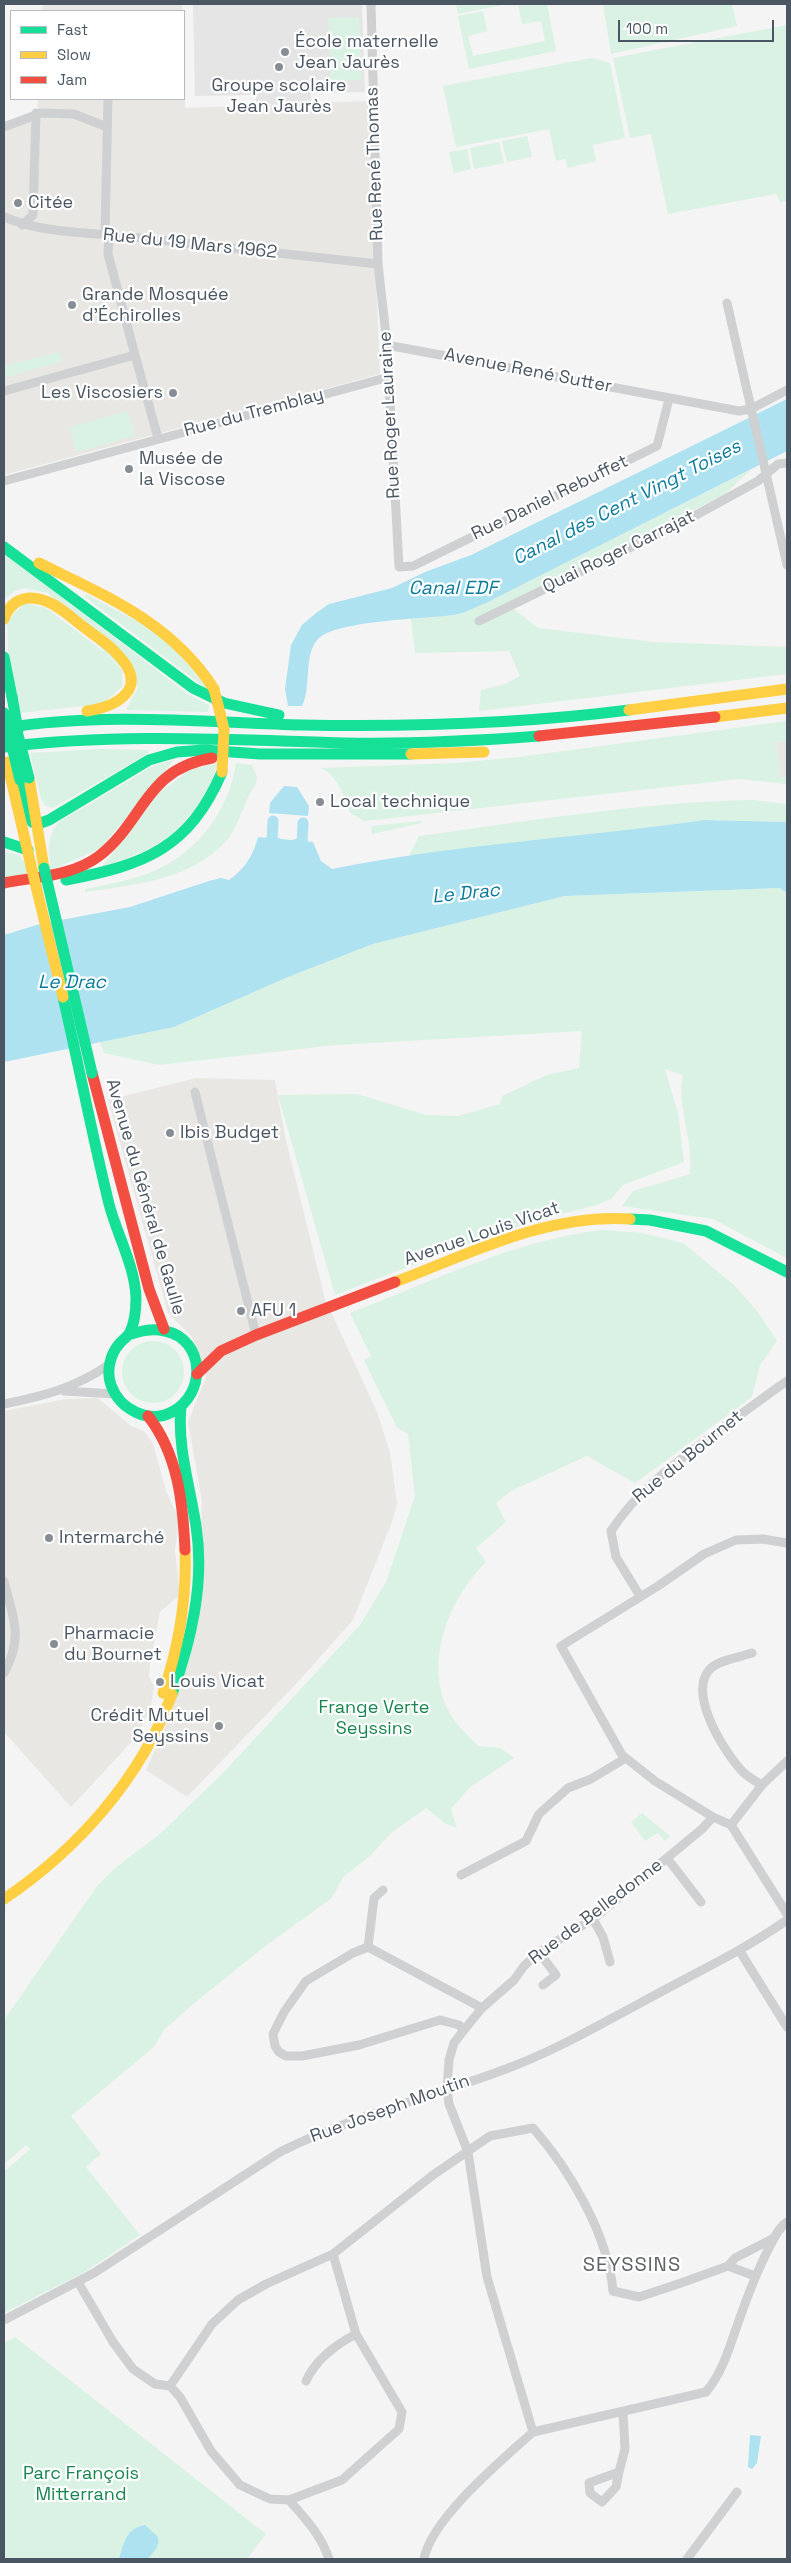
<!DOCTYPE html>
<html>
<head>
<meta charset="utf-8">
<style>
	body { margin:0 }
	#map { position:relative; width:791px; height:2563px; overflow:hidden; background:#f4f4f4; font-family:"Space Grotesk",sans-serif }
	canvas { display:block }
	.frame { position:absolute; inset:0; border:5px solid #4a5661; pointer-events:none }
	.legend { position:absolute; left:10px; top:10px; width:175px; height:90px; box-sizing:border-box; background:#fff; border:1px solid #b7bbc0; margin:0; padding:6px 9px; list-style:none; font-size:15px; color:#4a5661 }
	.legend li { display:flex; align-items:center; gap:10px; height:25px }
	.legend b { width:25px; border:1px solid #b7bbc0 }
	.scale { position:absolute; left:618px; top:20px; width:156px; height:22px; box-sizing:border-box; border:2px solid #4a5661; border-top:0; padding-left:6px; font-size:15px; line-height:18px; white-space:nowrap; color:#4a5661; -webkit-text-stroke:4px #fff; paint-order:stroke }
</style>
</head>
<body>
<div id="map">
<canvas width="791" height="2563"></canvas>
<div class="frame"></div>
<ul class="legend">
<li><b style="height:6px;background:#16e098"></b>Fast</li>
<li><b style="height:6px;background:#ffcf43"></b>Slow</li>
<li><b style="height:6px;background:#f24e42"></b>Jam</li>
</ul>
<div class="scale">100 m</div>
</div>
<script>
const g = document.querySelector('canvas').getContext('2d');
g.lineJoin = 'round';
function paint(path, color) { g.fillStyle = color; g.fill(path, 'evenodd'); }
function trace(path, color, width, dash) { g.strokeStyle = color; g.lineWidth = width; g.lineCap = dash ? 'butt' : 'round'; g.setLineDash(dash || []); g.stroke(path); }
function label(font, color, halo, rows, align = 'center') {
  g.font = font + ' "Space Grotesk",sans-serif'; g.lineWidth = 4.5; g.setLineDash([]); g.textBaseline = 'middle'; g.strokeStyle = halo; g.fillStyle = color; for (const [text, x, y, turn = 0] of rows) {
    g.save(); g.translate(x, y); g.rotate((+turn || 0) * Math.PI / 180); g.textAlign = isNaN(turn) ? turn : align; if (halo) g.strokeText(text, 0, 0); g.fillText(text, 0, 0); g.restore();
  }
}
const commercial = new Path2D(`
	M43 4H182V11H42Z
	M184 76 185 108 368 101 380 374 4 475V130L37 116 38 99H184Z
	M787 740V778L780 777 776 742Z
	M196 1078 275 1080 285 1136 325 1299 377 1412 390 1452 397 1504 392 1522 353 1620 295 1685 187 1797 146 1770 172 1712 198 1608 202 1501 188 1422 206 1377 192 1337 168 1313 108 1100Z
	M98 1398 131 1426 144 1431 153 1443 166 1491 179 1519 175 1550 180 1595 160 1612 150 1664 149 1676 154 1687 151 1705 138 1735 71 1807 4 1732V1411L65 1399Z`);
const education = new Path2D(`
	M193 4H362L365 92 311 93V103L293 104 256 105V95L195 96Z`);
const green = new Path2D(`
	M456 4H507L458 14Z
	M518 4H547L556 51 469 69 458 16 483 11 487 31 468 36 473 56 545 41 541 21 522 24Z
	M603 4H732L737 26 611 54Z
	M359 17 361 80 331 81 328 18Z
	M787 25V201L780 202 776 194 668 214 651 134 630 138 613 58Z
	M592 58 610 63 625 138 593 145 596 161 568 168 565 159 556 161 549 129 456 147 443 86Z
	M527 136 532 157 507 162 502 141Z
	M499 142 504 163 474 169 470 148Z
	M467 149 471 169 454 173 449 152Z
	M59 352 62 361 4 378V366Z
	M128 411 135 436 76 452 70 427Z
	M752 469 725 494 510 606 538 628 655 642 787 647V674L479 711 481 690 505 684 520 676 509 651 415 653 411 619 456 615 486 603Z
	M4 553 189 695 209 705 208 712 126 710 138 687 48 593 25 588 15 591 4 599Z
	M86 594 164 636 211 692 85 597Z
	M24 603 46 608 108 655 122 669 123 686 103 704 20 713 8 651 7 622Z
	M787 721V740L776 742 780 777 787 778V784L739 779 721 781 365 821 350 813C343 795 339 776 320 768L457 763 519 757Z
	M99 749 149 750V753L53 808 46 806 41 799 30 753Z
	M174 760 101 848 51 870C48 851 46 838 59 822L153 766Z
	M218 763 206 797 165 843 101 868 158 794 189 770Z
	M236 763 252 765 257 777 256 784C243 801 241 824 226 841 192 880 133 885 85 892V889C109 884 134 880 156 870 198 852 230 808 236 763Z
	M753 800 787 804V822L704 820 608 833 409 856 419 836C530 821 641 802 753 800Z
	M421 821 422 823 372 834 371 826Z
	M4 851 20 856 32 873 4 879Z
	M780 888 787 893V1258L713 1219 622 1206 633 1191 690 1174C694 1142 676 1104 683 1075L665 1069 678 1113 684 1162 623 1185 611 1199 596 1205 532 1222 462 1246 335 1295 278 1095 357 1094 426 1115 458 1116 500 1104 502 1096 547 1075 579 1068 582 1031 335 1045 159 1065 104 1053 100 1042 174 1027 288 977 373 944 565 896Z
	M602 1230 643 1233 683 1243 734 1285 757 1311 777 1341 760 1365 752 1397 635 1483 587 1456 511 1491 496 1503 506 1522 476 1548 486 1562C449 1599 424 1660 448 1710 454 1723 468 1735 478 1746L500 1748 514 1758 469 1788 451 1809 457 1828 446 1824 426 1808 390 1834 370 1856 343 1877 332 1898 264 1947 192 2005 164 2030 154 2047 71 2116 101 2154 86 2167 140 2235 83 2273 4 2313V2172L30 2149 26 2145 4 2164V2020L97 1886 114 1869 161 1833 222 1774 360 1625 386 1582 415 1496 408 1434 397 1428 364 1360 371 1356 350 1313C431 1282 515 1240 602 1230Z
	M122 1372a31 31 0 1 1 62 0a31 31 0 1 1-62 0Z
	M642 1813 670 1836 665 1841 658 1833 645 1841 631 1822Z
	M15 2337 266 2534 247 2559H4V2343Z`);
const water = new Path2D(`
	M787 399V451L486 603C476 607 465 613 454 615 426 619 334 620 317 640 303 658 312 686 302 706H288L285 689 291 645 302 625 316 613 329 604 392 588 425 572 471 555Z
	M284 786 297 787 309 806 308 816 269 813 270 803Z
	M704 820 787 822V893L780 888 565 896 373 944 288 977 174 1027 4 1062V935L40 924 130 907 209 881 221 878 229 880C244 870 254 854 258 837L313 842 321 861 332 869C455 844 580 838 704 820Z
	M750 2435 761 2436 757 2463 752 2469 748 2467Z
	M145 2525 158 2537C160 2547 153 2553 147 2559H119C124 2543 126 2528 145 2525Z`);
const canal = new Path2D(`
	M273 821 272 841 286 847 302 843 303 823`);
const street = new Path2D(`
	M371 4 378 264 387 345 399 567 413 566 657 446 669 399
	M4 127 41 113 74 114 107 127
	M4 217C45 234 88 232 131 237 214 246 296 255 378 264
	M22 225 33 215 36 113
	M105 234 108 99
	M109 234 108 254 135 355
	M727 303 787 565
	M387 345 739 411 751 409 787 390
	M4 391 135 355 158 438
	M4 481 389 377
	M479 621 689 519 758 481 778 464 787 463
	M195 1092 256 1335
	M64 1391 115 1394
	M4 1404C44 1396 75 1388 110 1364
	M787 1543 763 1539 736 1540 704 1554 658 1586 561 1646 622 1755 655 1781 713 1817 731 1825 787 1914
	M4 1581C13 1618 24 1637 4 1673
	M640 1596 616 1557 611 1531C637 1491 673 1465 710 1437 736 1418 761 1399 787 1381
	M752 1653C740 1657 720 1660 711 1668 686 1692 724 1752 743 1772 748 1777 755 1781 762 1785
	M731 1825 762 1785 787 1761
	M667 1858 701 1902
	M461 1875 526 1841 539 1814 568 1788 591 1779 626 1758
	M593 1919 603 1937 610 1962
	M368 1947 374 1898 383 1890
	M739 1950 787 2027
	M539 1952 556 1975 543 1985
	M464 2030 459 2025 440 2020 359 2045 302 2056H286L279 2052 275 2046 273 2034 284 2012 306 1981 353 1953 368 1947 482 2008
	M728 2266 755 2276
	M78 2282 113 2342 133 2369 155 2384 170 2386 180 2397 211 2451 240 2485 270 2499 289 2500C305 2518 321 2535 329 2559
	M4 2320 94 2273 280 2152C351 2116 429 2098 503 2070 553 2052 599 2025 646 2000 693 1974 743 1951 787 1920
	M306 2381C316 2359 335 2345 356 2334
	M170 2386 212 2324 238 2300 266 2284 333 2254 433 2175 490 2136 533 2128C570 2170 608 2235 613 2291L639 2297 681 2283 728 2266 735 2258 774 2238
	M533 2432 706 2392C722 2373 729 2349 737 2326 746 2300 755 2275 768 2250 773 2240 778 2228 787 2222
	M619 2472 616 2487 602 2502 590 2493 589 2483 619 2472 625 2449 623 2412
	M289 2500 342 2480 399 2429 402 2412 356 2334 333 2254
	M424 2559C431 2519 502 2460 533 2432L487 2277 468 2152 449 2104 447 2089 449 2060 454 2043 464 2030 482 2008 514 1980 524 1966 539 1952 593 1919 702 1829 713 1817
	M687 2559 737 2492`);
const fast = new Path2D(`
	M4 547 193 688 224 703 279 715
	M4 657 12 697
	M4 728C103 712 202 722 302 725 412 727 520 724 629 710
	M5 747C119 733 231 740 346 743 410 744 474 741 539 736
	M20 780 32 822 38 824 49 820 149 760 177 752 204 750 260 754H411
	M4 842 28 850
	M66 880C144 865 189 849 222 772
	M63 997C79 1066 92 1135 109 1204 117 1235 135 1266 136 1298 136 1309 135 1322 130 1332 128 1337 123 1339 120 1343 110 1354 106 1371 111 1385 120 1410 149 1424 172 1412 207 1394 205 1339 165 1331 151 1328 141 1331 128 1335
	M630 1219 650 1220 706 1231 787 1272
	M172 1694C191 1641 205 1583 196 1526 190 1486 177 1447 181 1406`);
const slow = new Path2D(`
	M39 563C106 596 172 623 214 689
	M4 619C8 608 16 599 29 598 51 597 69 616 85 628 96 637 109 644 118 655 149 687 120 706 87 711
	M629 710 787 689
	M715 717 787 708
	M411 754 484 752
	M7 762 32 870
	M29 778 44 868
	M395 1282C469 1254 548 1213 630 1219
	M163 1693C179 1646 187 1600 185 1550
	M4 1899C78 1849 141 1778 172 1694`);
const jam = new Path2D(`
	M539 736 715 717
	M4 883C35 877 73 876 99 856 145 820 145 769 212 758
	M92 1073 149 1289 164 1329
	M197 1374 221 1351 256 1335 395 1282
	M148 1416C178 1454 183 1503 185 1550`);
const fastBridge = new Path2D(`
	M12 697 18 730
	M4 713 20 780
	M17 731 29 778
	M44 868 92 1073`);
const slowBridge = new Path2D(`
	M214 689 224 729 222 772
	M32 870 63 997`);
const markers = [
	[285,52,5,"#868d94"],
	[279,67,5,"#868d94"],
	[18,203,5,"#868d94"],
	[72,305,5,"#868d94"],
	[173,393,5,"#868d94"],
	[129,469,5,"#868d94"],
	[320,802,5,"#868d94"],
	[170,1133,5,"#868d94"],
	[241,1311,5,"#868d94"],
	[49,1538,5,"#868d94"],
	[54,1644,5,"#868d94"],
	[160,1682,5,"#868d94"],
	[219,1726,5,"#868d94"]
];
const poiNames = [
	["École maternelle",295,42],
	["Jean Jaurès",295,63],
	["Groupe scolaire",279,86,"center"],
	["Jean Jaurès",279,107,"center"],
	["Citée",28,203],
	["Grande Mosquée",82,295],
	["d'Échirolles",82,316],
	["Les Viscosiers",163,393,"right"],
	["Musée de",139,459],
	["la Viscose",139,480],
	["Local technique",330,802],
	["Ibis Budget",180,1133],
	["AFU 1",251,1311],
	["Intermarché",59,1538],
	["Pharmacie",64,1634],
	["du Bournet",64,1655],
	["Louis Vicat",170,1682],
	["Crédit Mutuel",209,1716,"right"],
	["Seyssins",209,1737,"right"]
];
const streetNames = [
	["Rue René Thomas",375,164,-92],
	["Rue du 19 Mars 1962",190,244,6],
	["Avenue René Sutter",528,371,11],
	["Rue du Tremblay",254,413,-15],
	["Rue Roger Lauraine",390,415,-93],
	["Rue Daniel Rebuffet",550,498,-26],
	["Quai Roger Carrajat",619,552,-26],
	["Avenue du Général de Gaulle",145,1197,74],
	["Avenue Louis Vicat",482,1234,-19],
	["Rue du Bournet",688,1457,-39],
	["Rue de Belledonne",596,1912,-37],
	["Rue Joseph Moutin",390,2109,-20]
];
const parkNames = [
	["Frange Verte",374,1708],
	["Seyssins",374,1729],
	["Parc François",81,2474],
	["Mitterrand",81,2495]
];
const waterNames = [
	["Canal des Cent Vingt Toises",627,503,-27],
	["Canal EDF",453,589],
	["Le Drac",466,894,-6],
	["Le Drac",72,983]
];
const quarterNames = [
	["SEYSSINS",632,2266]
];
paint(commercial, '#e8e7e3');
paint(education, '#e6e5e6');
paint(green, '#d9f2e3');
paint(water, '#aee2f0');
trace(canal, '#aee2f0', 11);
trace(street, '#ced0d2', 9);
trace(fast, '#16e098', 11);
trace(slow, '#ffcf43', 11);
trace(jam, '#f24e42', 11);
trace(fastBridge, '#16e098', 11);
trace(slowBridge, '#ffcf43', 11);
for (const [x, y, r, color] of markers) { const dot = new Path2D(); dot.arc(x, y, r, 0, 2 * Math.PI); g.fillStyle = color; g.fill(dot); trace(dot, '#fff', 2); }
label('18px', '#4a5661', '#fff', poiNames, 'left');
label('18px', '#4a5661', '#fff', streetNames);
label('18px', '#17864f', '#fff', parkNames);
label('italic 19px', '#0c7c9b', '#fff', waterNames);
g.letterSpacing = '1px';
label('20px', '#5f6368', '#fff', quarterNames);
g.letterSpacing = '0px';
</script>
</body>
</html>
